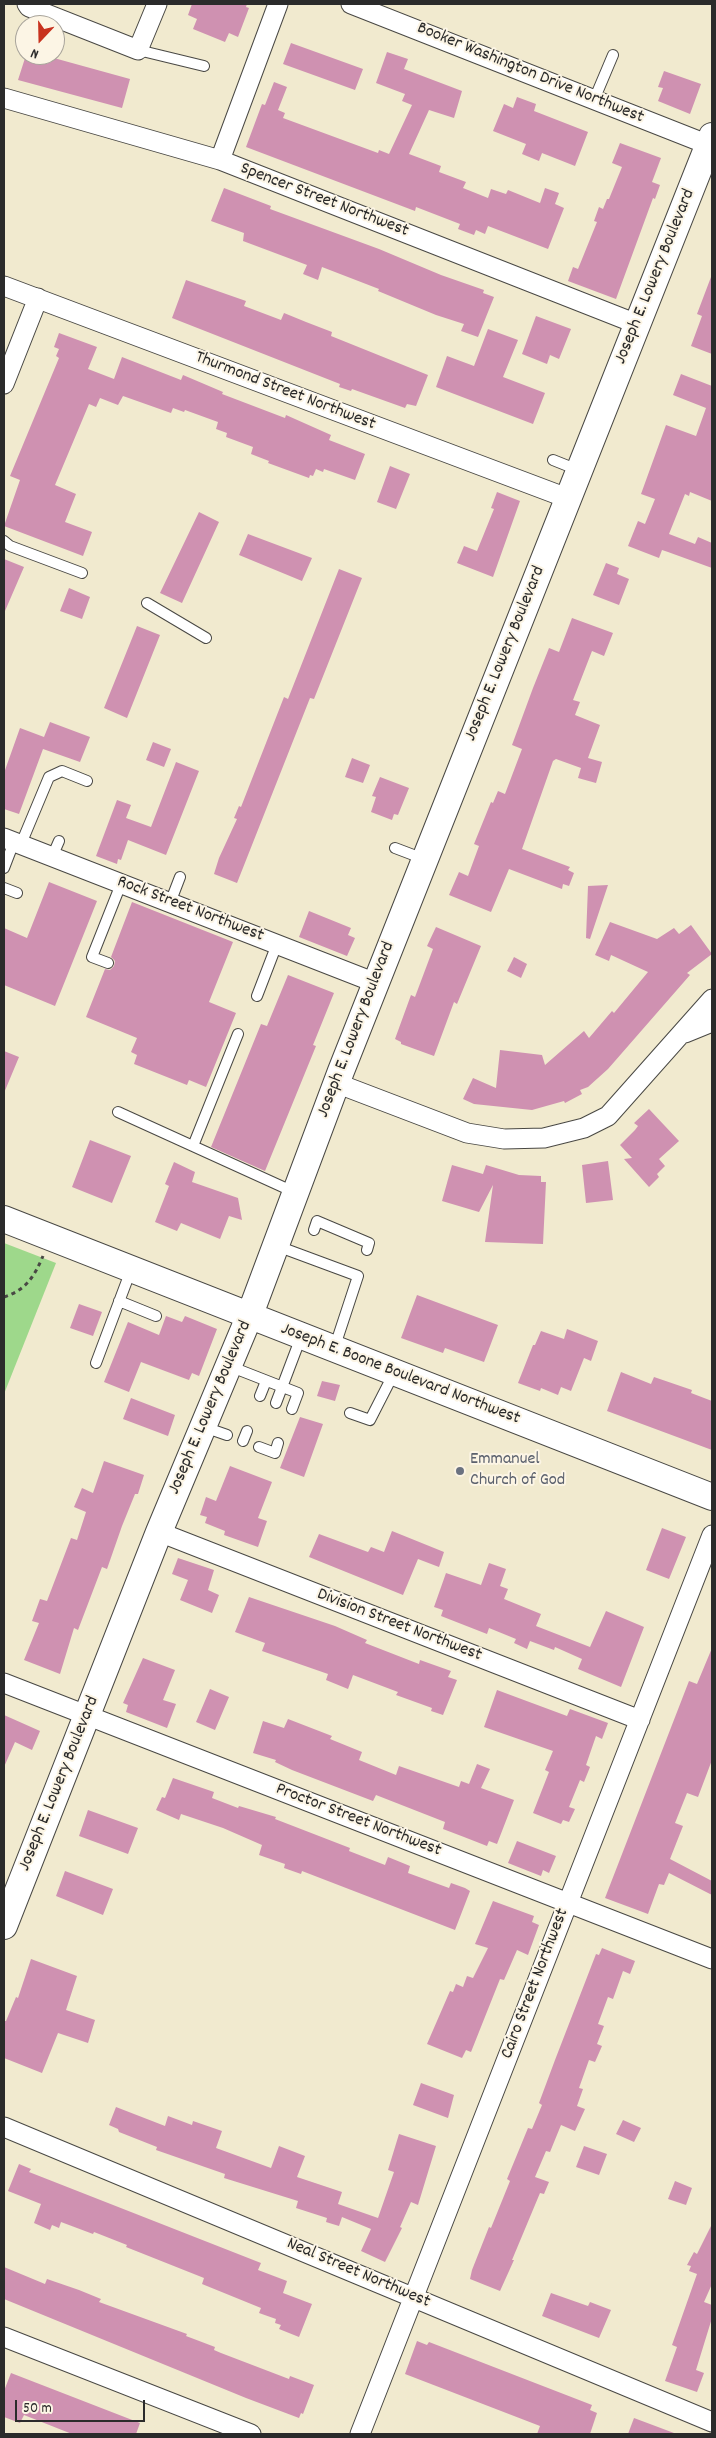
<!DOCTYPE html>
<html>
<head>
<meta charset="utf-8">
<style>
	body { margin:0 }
	#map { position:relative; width:716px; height:2438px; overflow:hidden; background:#f1eacf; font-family:Dekko,sans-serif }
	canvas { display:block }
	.frame { position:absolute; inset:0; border:5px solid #2b2b2b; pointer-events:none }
	.north { position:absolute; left:15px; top:15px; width:50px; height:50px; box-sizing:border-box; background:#fcf5e5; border:1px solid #a8a49b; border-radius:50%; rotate:201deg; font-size:14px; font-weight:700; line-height:20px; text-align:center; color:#2b2b2b }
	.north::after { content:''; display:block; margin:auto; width:18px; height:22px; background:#c8321e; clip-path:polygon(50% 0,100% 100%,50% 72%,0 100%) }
	.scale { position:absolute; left:15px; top:2400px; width:130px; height:22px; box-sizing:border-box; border:2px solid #2b2b2b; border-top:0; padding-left:6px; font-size:15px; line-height:18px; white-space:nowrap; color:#2b2b2b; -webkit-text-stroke:4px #fcf5e5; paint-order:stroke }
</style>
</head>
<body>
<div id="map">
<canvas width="716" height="2438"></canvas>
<div class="frame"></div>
<div class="north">N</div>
<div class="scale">50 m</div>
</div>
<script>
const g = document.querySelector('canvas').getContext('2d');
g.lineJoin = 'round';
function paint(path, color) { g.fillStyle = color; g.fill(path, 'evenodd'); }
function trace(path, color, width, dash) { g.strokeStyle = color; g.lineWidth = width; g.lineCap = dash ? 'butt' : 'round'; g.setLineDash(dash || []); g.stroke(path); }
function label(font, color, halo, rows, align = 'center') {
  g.font = font + ' Dekko,sans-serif'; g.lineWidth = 4; g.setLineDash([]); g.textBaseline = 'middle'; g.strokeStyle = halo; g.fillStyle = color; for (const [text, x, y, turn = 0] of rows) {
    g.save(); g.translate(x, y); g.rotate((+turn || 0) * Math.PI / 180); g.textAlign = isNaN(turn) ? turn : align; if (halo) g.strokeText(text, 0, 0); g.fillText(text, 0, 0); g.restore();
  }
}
const green = new Path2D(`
	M4 1243 56 1263 4 1394Z`);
const building = new Path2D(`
	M192 4H247L246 7 249 8 238 37 229 33 225 42 193 29 197 19 188 15Z
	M291 43 363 69 355 90 283 64Z
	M387 52 408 59 404 69 462 91 454 118 429 110 409 154 441 166 439 172 466 182 463 188 488 198 491 189 506 194 508 190 540 203 545 188 559 193 555 204 564 208 548 249 488 226 485 234 476 230 474 235 458 229 460 224 416 207 415 211 246 147 262 104 265 105 274 82 287 87 278 110 285 113 283 118 378 153 379 150 389 154 412 105 402 101 405 94 376 83Z
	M26 55H43L130 79 122 108 18 80Z
	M664 71 701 84 690 114 658 101 663 88 658 87Z
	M517 97 536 104 534 111 588 132 575 166 542 153 539 161 522 154 526 144 493 131 504 104 513 108Z
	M620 143 661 158 652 182 660 185 655 199 653 198 616 299 568 281 573 267 578 269 597 222 594 221 599 207 603 209 607 199H609L622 167 612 163Z
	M224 188 271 206 270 209 379 249 441 275 484 290 483 293 494 297 478 337 461 331 464 324 436 315 378 291 379 289 322 267 318 280 303 274 307 265 243 241 244 233 211 221Z
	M711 277 712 278V354L691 346 702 316 697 314Z
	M186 280 246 301 244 306 281 320 284 313 306 322 332 332 331 336 428 375 416 406 407 404 405 408 352 389 351 391 339 387 340 384 172 318Z
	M536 316 571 329 559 359 550 355 547 364 522 354Z
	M488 329 518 340 503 377 545 393 533 424 436 387 447 356 474 366Z
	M59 333 97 347 88 369 114 379 122 357 181 380 183 375 223 392 222 394 285 418 286 415 331 435 329 440 365 454 355 480 324 469 323 472 316 469 313 476 310 475 309 478 268 463 269 461 251 454 253 447 226 437 227 433 216 429 218 422 185 410 184 412 173 408 171 413 123 396 118 405 100 398 96 407 89 404 55 485 76 494 65 522 92 532 83 556 4 526 20 480 10 476 59 358 56 356 59 349 54 347Z
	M681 374 712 386V501L690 492 689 496 685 494 669 534 695 544 698 537 712 543V568L668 552 662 550 659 558 628 546 638 521 645 524 655 499 641 494 666 425 696 436 706 408 673 395Z
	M390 466 410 474 396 509 377 502Z
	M497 492 520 501 493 577 457 563 464 546 477 551 494 509 491 508Z
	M199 512 219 522 182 603 160 593Z
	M248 534 312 558 302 581 239 555Z
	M4 559 24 567 5 611H4Z
	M606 563 619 568 617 574 629 579 619 605 593 595Z
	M339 569 362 578 314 699 310 698 237 883 214 874 219 858 237 819 234 818 239 806 241 807 284 697 288 699Z
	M69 588 90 597 82 619 60 611Z
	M572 618 613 633 604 656 592 651 573 700 580 702 575 715 600 725 588 758 602 762 596 783 578 778 581 768 556 759 553 761 522 849 570 867 568 870 574 873 569 886 563 884 562 889 509 869 491 912 449 895 459 872 468 876 479 846 474 844 491 802 493 803 498 791 505 794 522 749 512 745 533 688 549 648 559 652Z
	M137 626 160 635 127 718 104 708Z
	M50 722 90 737 80 762 43 749 19 814 4 809V773L20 728 44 737Z
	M153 742 171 749 164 767 146 760Z
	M352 758 370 765 363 783 345 777Z
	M176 762 199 771 166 855 128 840 121 860 118 859 117 864 96 856 117 800 131 805 126 818 151 827Z
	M380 777 409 788 398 815 394 814 392 820 371 812 376 797 372 796Z
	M49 882 97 901 55 1006 4 985V928L27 938Z
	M608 885 590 939 586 938 588 886Z
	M132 902 233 942 209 1002 236 1013 206 1087 189 1080 187 1085 134 1064 137 1055 131 1052 137 1038 86 1017 105 969 110 970 114 966 115 961 111 957Z
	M309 911 351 928 348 935 355 938 347 956 299 937Z
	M610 922 657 939 674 928 679 934 691 925 712 954 687 973 690 975 608 1069 588 1087 580 1090 582 1094 565 1103 564 1101 532 1110 474 1104 463 1099 473 1078 496 1088 500 1050 542 1055 545 1065 584 1031 589 1038 612 1011 614 1013 648 972 611 955 609 961 595 955Z
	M436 927 481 946 457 1004 454 1002 434 1056 401 1044V1042L395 1039 411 995 415 997 433 949 427 946Z
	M514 957 527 964 521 978 507 971Z
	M288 975 334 993 313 1045 316 1046 265 1171 211 1147 261 1024 267 1026Z
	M4 1051 19 1057 4 1093Z
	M649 1109 679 1141 659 1159 665 1166 657 1174 659 1177 649 1187 624 1159 632 1158 620 1145 635 1130 638 1126 634 1123Z
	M90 1140 131 1156 112 1203 72 1187Z
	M608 1161 613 1200 586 1203 582 1165Z
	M174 1162 195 1172 192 1182 238 1198 242 1220 229 1216 220 1239 181 1223 177 1231 155 1222 169 1186 165 1184Z
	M452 1165 483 1174 486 1165 519 1175 541 1176V1182H546L543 1244 485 1242 493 1185 479 1212 442 1201Z
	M417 1295 498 1325 484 1362 445 1348 443 1353 401 1338Z
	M79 1304 102 1312 93 1336 70 1328Z
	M166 1316 182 1322 185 1316 217 1329 199 1376 192 1373 189 1380 141 1362 129 1392 104 1382 128 1322 159 1335Z
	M567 1329 598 1341 591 1361 584 1358 571 1391 561 1387 558 1395 541 1388 540 1391 518 1383 533 1345H535L541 1331 564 1339Z
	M621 1372 651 1384 654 1377 692 1390 691 1393 712 1401V1450L607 1411Z
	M322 1381 340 1385 335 1401 317 1396Z
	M131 1398 175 1415 168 1436 123 1419Z
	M300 1417 323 1424 304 1477 280 1468Z
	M104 1461 144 1475 138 1494H135L122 1526 107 1569 102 1567 78 1630 74 1628 60 1674 24 1660 39 1623 32 1621 40 1599 47 1601 71 1538 77 1540 86 1512 74 1507 82 1488 93 1493Z
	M230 1466 272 1482 258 1518 267 1521 258 1547 224 1535 225 1531 205 1523 207 1517 200 1515 206 1497 216 1501Z
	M662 1528 686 1537 669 1579 646 1570Z
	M392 1531 444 1552 439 1567 418 1559 403 1595 309 1557 319 1534 368 1552 371 1547 384 1552Z
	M178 1558 214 1570 208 1590 219 1595 212 1613 180 1600 188 1580 172 1574Z
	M489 1563 506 1569 500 1586 508 1589 504 1599 541 1614 536 1626 590 1647 606 1611 644 1627 621 1687 578 1669 582 1659 555 1647 554 1650 530 1641 527 1649 514 1643 516 1639 489 1628 487 1634 441 1616 443 1610 434 1607 446 1573 481 1585Z
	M249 1597 335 1626 367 1640 365 1643 419 1664 420 1660 451 1671 448 1677 457 1680 443 1715 431 1711 432 1708 396 1695 398 1692 353 1675 348 1689 326 1680 328 1674 262 1651 265 1643 235 1632Z
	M712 1648V1760L698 1797 687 1793 675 1823 683 1826 670 1859 712 1881V1895L669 1873 664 1885 659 1884 648 1914 605 1898 689 1681 697 1684Z
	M143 1658 175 1670 163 1700 176 1704 167 1728 126 1712 128 1705 123 1703Z
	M210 1689 229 1697 215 1730 196 1722Z
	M497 1690 567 1716 570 1709 608 1723 602 1739 596 1736 586 1765 590 1767 584 1782 580 1780 569 1807 575 1809 569 1822 563 1820 561 1824 533 1813 549 1772 545 1770 553 1751 484 1727Z
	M4 1715 40 1731 32 1750 15 1742 4 1767Z
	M288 1719 332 1736 330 1739 362 1752 359 1760 396 1775 399 1766 459 1787 461 1781 469 1784 477 1764 490 1769 481 1788 514 1800 497 1844 489 1841 487 1846 464 1837 443 1829 445 1822 376 1795 373 1801 292 1770 275 1762 276 1760 253 1753 263 1721 284 1728Z
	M173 1778 214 1792 212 1798 238 1808 239 1806 276 1817 275 1819 350 1848 349 1851 385 1865 388 1857 410 1866 408 1873 449 1888 451 1883 465 1888 470 1891 455 1930 302 1871 301 1874 284 1868 285 1864 259 1855 262 1845 223 1828 181 1814 179 1820 156 1810 162 1797 165 1798Z
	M88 1810 138 1828 128 1854 79 1836Z
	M517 1841 556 1856 549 1873 543 1870 541 1876 508 1863Z
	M65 1871 113 1889 103 1915 56 1896Z
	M493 1901 534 1916 532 1922 539 1925 528 1955 517 1950 504 1980 500 1979 471 2052 466 2050 462 2058 427 2044 450 1991 453 1992 456 1984 463 1987 467 1976 473 1978 488 1948 475 1944Z
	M602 1948 635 1961 630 1974 623 1971 613 1999 608 1997 598 2024 604 2026 597 2044 602 2046 595 2062 589 2060 579 2088 583 2089 577 2106 585 2109 575 2131 561 2125 550 2152 546 2151 535 2177 549 2182 544 2194 540 2193 512 2260H514L500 2291 470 2279 472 2270 489 2227 491 2228 510 2181 507 2179 528 2128 532 2129 542 2105 539 2103 555 2060 596 1954 599 1955Z
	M31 1959 77 1976 66 2010 95 2020 88 2043 58 2033 42 2073 4 2058V2021H6L16 1997 18 1998Z
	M421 2083 454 2095 448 2118 413 2105Z
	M116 2107 165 2126 168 2116 192 2125 193 2121 222 2131 216 2148 271 2168 279 2146 305 2156 297 2177 342 2192 338 2204 378 2218 394 2172 388 2170 399 2134 436 2146 418 2205 411 2202 400 2227 402 2228 385 2262 361 2251 371 2229 342 2217 339 2226 326 2222 327 2218 296 2208 298 2201 224 2178 225 2174 156 2150 157 2147 119 2132 118 2129 109 2125Z
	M623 2120 641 2128 634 2142 616 2134Z
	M584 2146 607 2154 599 2175 576 2167Z
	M19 2164 31 2169 29 2172 261 2263 258 2270 287 2281 283 2293 312 2304 299 2337 279 2329 281 2325 275 2323 276 2319 259 2313 261 2308 202 2284 204 2278 126 2247 127 2245 94 2232 93 2234 61 2222 59 2228 52 2225 50 2230 34 2223 41 2204 8 2191Z
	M675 2181 692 2188 686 2205 668 2199Z
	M712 2224V2284L704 2302 712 2305V2318L696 2370 704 2373 697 2392 665 2381 677 2347 672 2345 697 2274 689 2271 691 2266 687 2265 694 2252 697 2254Z
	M4 2267 45 2284 47 2279 79 2290 101 2299 99 2302 187 2334 186 2336 215 2347 214 2350 221 2353 289 2379 290 2376 314 2385 303 2414 301 2413 299 2418 246 2398 4 2299Z
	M551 2293 588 2306 590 2302 611 2310 599 2338 542 2316Z
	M417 2341 427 2345 429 2342 442 2347 592 2405 590 2410 597 2413 590 2434H537L540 2426 405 2374Z
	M11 2373 140 2423 136 2434H72L24 2415 20 2423 4 2417V2391Z
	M634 2418 674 2433V2434H628Z`);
const path = new Path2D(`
	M4 1297C26 1290 34 1277 43 1256`);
const lane = new Path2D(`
	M138 50 204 66
	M594 100 613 55
	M553 460 578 470
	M4 541 10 546 82 573
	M147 603 206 638
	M21 844 49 777 62 771 87 781
	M395 848 424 859
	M52 857 59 841
	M4 868 14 842
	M4 888 17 893
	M170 903 180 877
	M108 963 92 957 121 884
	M257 996 277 944
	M118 1112 294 1192
	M193 1146 238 1034
	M314 1230 317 1221 369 1243 367 1250
	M277 1246 358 1276 334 1349
	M119 1301 156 1316
	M96 1363 131 1270
	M229 1366 298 1393 292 1409
	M260 1396 266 1381
	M276 1403 301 1337
	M350 1413 370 1420 394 1373
	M204 1427 227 1435
	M243 1441 247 1431
	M259 1447 275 1453 278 1443`);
const street = new Path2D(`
	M27 4 29 7 138 50 157 4
	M351 4 709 145
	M4 98 220 160 637 324
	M220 160 278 4
	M4 286 567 498
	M4 384 38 298
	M4 838 376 983
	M685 1033 712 1022
	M336 1083 467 1133 504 1139 544 1138 584 1128 608 1116 712 999
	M159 1532 640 1720
	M4 1683 712 1959
	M4 2127 712 2422
	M4 2337 251 2434
	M360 2434 712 1535`);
const secondary = new Path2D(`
	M4 1219 712 1497
	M4 1926 159 1532 249 1317 341 1071 712 136`);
const markers = [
	[460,1471,5,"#6b7280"]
];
const streetNames = [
	["Booker Washington Drive Northwest",530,74,22],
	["Spencer Street Northwest",324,201,21],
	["Joseph E. Lowery Boulevard",656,277,-68],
	["Thurmond Street Northwest",285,392,21],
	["Joseph E. Lowery Boulevard",506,654,-68],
	["Rock Street Northwest",190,910,21],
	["Joseph E. Lowery Boulevard",357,1030,-69],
	["Joseph E. Boone Boulevard Northwest",400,1375,21],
	["Joseph E. Lowery Boulevard",211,1408,-67],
	["Division Street Northwest",399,1626,21],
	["Joseph E. Lowery Boulevard",60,1784,-68],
	["Proctor Street Northwest",358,1821,21],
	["Cairo Street Northwest",536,1984,-69],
	["Neal Street Northwest",358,2274,23]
];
const worshipNames = [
	["Emmanuel",470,1461],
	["Church of God",470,1482]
];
paint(green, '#9ed88b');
paint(building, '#cf91b1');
trace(lane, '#494844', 12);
trace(street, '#494844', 21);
trace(secondary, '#494844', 28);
trace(path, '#494844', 3, [4, 4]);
trace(lane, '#fff', 10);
trace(street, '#fff', 19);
trace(secondary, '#fff', 26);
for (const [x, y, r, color] of markers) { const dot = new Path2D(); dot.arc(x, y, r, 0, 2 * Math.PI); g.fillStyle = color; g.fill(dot); trace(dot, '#fcf5e5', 2); }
label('18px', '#2b2b2b', '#fcf5e5', streetNames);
label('18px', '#5b616d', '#fcf5e5', worshipNames, 'left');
</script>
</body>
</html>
